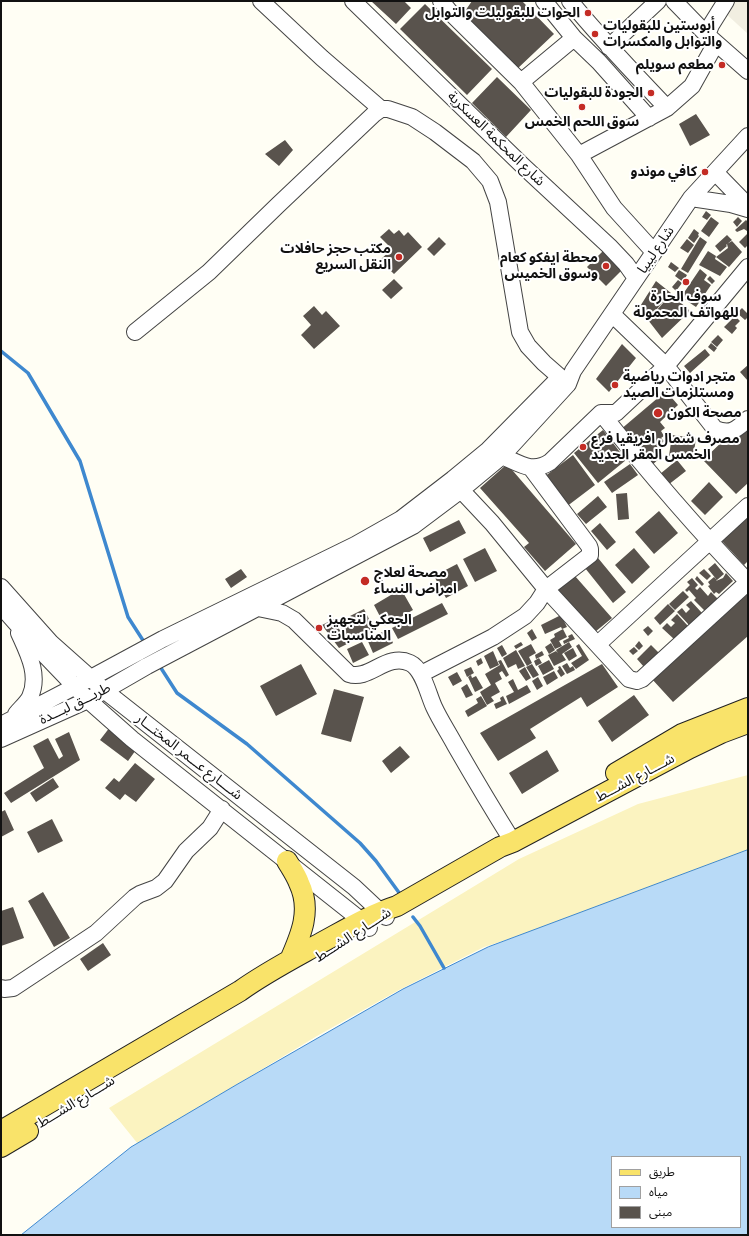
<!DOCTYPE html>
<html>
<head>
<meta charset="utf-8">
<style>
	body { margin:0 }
	#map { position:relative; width:749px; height:1236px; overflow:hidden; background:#fffef4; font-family:"Zilla Slab","Noto Sans Arabic",serif }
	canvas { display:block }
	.frame { position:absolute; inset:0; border:2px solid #111; pointer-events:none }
	.legend { position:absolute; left:611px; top:1156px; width:130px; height:72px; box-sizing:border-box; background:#fff; border:1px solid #a0a0a0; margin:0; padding:5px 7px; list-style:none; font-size:12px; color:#111 }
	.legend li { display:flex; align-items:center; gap:8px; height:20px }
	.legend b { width:20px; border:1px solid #a0a0a0 }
</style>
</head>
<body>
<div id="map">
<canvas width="749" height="1236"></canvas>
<div class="frame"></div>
<ul class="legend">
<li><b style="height:5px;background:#f9e36a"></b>طريق</li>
<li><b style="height:11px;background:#b8daf7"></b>مياه</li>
<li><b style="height:11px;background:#59534d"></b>مبنى</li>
</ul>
</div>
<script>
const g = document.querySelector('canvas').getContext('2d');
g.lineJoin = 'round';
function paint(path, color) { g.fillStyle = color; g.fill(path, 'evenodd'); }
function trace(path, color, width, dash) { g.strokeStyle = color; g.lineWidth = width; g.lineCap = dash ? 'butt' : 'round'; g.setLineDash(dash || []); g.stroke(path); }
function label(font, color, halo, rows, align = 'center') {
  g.font = font + ' "Zilla Slab","Noto Sans Arabic",serif'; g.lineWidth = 4; g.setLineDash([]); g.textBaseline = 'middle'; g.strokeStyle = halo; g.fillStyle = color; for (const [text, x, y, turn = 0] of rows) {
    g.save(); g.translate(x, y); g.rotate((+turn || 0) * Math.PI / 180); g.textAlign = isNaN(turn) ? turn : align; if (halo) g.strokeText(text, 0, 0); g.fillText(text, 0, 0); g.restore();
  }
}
const sand = new Path2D(`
	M748 775V850L571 919 484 947 399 990 317 1036 138 1144 109 1108 519 859 638 804Z`);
const plaza = new Path2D(`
	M734 1H748V34L724 12Z`);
const water = new Path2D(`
	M748 850V1235H21L131 1147 236 1085 403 989 488 947ZM612 1157H740V1227H612Z`);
const stream = new Path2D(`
	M1 351 28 373 80 461 128 617 146 645
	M159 665 177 693 247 744 360 843 376 861 400 894
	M413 917 420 926 444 968`);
const building = new Path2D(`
	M371 1H404L411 8 396 24Z
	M472 1H522L554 34 516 70 463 14Z
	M425 4 492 69 467 95 400 29Z
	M497 77 531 110 506 137 472 103Z
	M696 114 710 135 690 146 679 124Z
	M285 140 293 150 279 166 265 154Z
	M706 211 711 215 707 220 702 217Z
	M711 217 719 223 709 237 701 231Z
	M738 217 742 221 737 227 733 222Z
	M746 220 748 222V231H747L744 229 737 232 735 230Z
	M389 229 394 234 399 230 404 236 408 232 422 247 394 274 380 260 392 249 380 237Z
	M694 229 699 233 698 235 699 236 694 243 688 238Z
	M748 233V245L745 248 739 242Z
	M727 235 732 240 726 245 727 246 720 252 715 246Z
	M439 237 446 244 434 256 427 249Z
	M700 237 707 242 688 273 681 269Z
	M687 239 694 245 688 253 680 248Z
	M732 241 742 252 729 267 716 257 728 248 727 244Z
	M607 247 626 266 606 286 587 267Z
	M708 251 716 256 715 259 727 267 720 276 699 265Z
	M671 262 679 268 675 272 668 267Z
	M700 269 707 275 704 280 711 285 696 307 681 297Z
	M679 270 687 275 683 282 675 276Z
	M710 276 715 281 712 284 707 279Z
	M394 279 403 288 391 299 382 290Z
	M678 280 682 283 676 291 672 287Z
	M656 281 671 293 649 318 639 308Z
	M671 294 690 311 662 338 648 320Z
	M314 306 322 315 326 311 340 326 314 349 301 335 311 325 303 316Z
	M742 308 748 314V317L745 320 737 313Z
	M735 316 740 321 735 326 737 328 732 334 724 327Z
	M718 335 723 340 717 347 711 342Z
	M711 343 717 348 714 352 708 347Z
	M622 344 636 358 609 392 596 379Z
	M705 349 710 355 690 373 684 366Z
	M748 365V381L740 372Z
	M666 391 678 405 660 422 665 428 661 431 664 436 661 438 664 441 659 445 661 448 657 452 661 457 651 466 620 430Z
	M748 425V483L736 494 703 460 726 438 730 443Z
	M603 430 626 460 598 483 574 453Z
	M672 435 696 438 693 459 669 456Z
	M573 455 595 485 566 507 544 477Z
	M677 460 686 471 668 485 660 474Z
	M507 464 576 544 545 571 524 547 529 543 480 488Z
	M630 464 638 475 612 493 604 482Z
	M709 482 723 497 705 515 691 501Z
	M627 493 629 519 618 520 616 494Z
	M598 496 607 507 586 524 577 514Z
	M659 511 678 533 654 554 635 532Z
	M748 512V561L744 565 720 539Z
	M459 520 466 533 430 552 423 538Z
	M600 523 616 542 607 550 591 531Z
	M485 548 497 571 475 582 463 559Z
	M634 548 650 567 632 584 615 565Z
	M598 558 626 592 613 603 585 568Z
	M715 563 724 574 717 580 708 569Z
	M457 564 468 586 446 598 434 576Z
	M241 569 247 577 231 588 225 579Z
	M704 569 711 576 707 580 699 573Z
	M726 573 733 581 719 594 716 592 714 594 708 586 710 585 708 582 714 577 717 580 716 581 723 578Z
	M575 576 612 618 595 632 558 590Z
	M697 576 704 584 702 586 695 579Z
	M692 578 698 585 695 588 697 590 700 587 708 596 711 592 718 599 705 611 694 600 696 598 689 590 687 592 685 590 690 585 687 582Z
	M401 589 413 610 385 626 374 605Z
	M683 591 689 597 675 610 669 604Z
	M748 593V636L673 702 651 678Z
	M691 601 702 613 689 625 677 612 682 608 686 613 690 609 686 605Z
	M442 603 448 614 398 639 392 628Z
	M668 604 675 611 660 625 654 618Z
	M364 609 375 631 348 643 338 622Z
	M677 614 688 626 675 640 662 628 667 623 671 627 675 623 671 620Z
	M561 615 567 627 562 629 561 627 545 634 541 625Z
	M334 619 347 644 339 648 322 625Z
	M648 626 653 631 648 636 643 630Z
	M532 629 537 638 532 641 527 633Z
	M563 629 567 637 559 641 562 646 555 649 550 640 555 637 554 634Z
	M387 630 393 643 373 653 367 639Z
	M572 634 575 639 564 644 563 641 569 638 568 636Z
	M639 641 643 646 639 650 635 646Z
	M362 642 369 655 353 663 347 649Z
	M521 642 523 645 516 649 514 646Z
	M569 642 572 647 562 654 566 660 554 666 548 655 556 651 558 653 556 650Z
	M551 643 555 650 549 654 545 647Z
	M531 644 536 653 529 657 532 663 527 666 518 651Z
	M579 644 589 660 576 669 571 663 582 656 576 646Z
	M502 645 507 654 502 657 497 648Z
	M651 645 659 653 644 667 637 659Z
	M634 647 638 651 633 655 629 651Z
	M573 648 577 656 569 661 564 653Z
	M516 650 525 666 518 669 516 664 508 668 503 658Z
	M493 651 499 665 490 669 484 656Z
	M542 651 544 655 536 659 535 655Z
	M481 658 483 663 478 666 476 661Z
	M539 658 542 663 536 666 534 661Z
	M501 660 509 675 506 677 502 671 499 673 502 679 495 683 500 692 491 697 494 701 487 705 480 692 491 685 485 674 500 665 498 661Z
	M549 660 554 669 543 675 538 666Z
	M567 663 570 668 573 666 575 670 567 674 562 666Z
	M301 664 317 694 276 716 260 686Z
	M532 664 539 675 533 678 526 667Z
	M602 664 618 687 587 707 581 697 530 729 536 738 498 761 480 733Z
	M560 666 565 674 561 677 557 671 559 669 558 667Z
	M471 667 474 673 467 677 464 670Z
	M525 667 531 678 526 681 519 671Z
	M554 671 558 678 547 685 543 677Z
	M457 672 462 681 453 686 448 677Z
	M471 675 472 678 476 676 483 688 475 692 468 677Z
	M538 677 543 686 537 690 532 681Z
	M513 679 518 690 527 685 531 692 509 704 506 696 514 692 508 682Z
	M467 684 473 695 466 698 461 688Z
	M334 689 364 697 351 742 321 734Z
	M634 695 649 715 612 742 598 721Z
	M481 696 487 706 468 717 465 711 478 703 476 699Z
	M503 696 507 704 496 709 494 704 501 701 500 698Z
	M110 727 138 747 128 761 100 740Z
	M69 732 80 760 11 803 4 793 44 768 33 746 48 738 59 759 63 756 55 739Z
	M400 746 410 757 391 773 382 761Z
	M547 750 559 771 522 794 509 773Z
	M135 763 155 779 136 802 125 794 120 800 105 788 114 778 119 782Z
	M53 778 59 787 36 802 30 793Z
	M5 810 14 830 1 837V812Z
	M52 819 63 841 38 853 27 832Z
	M43 892 70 938 54 947 28 901Z
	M13 907 24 938 1 946V911Z
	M103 943 111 955 88 971 80 959Z`);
const minor = new Path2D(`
	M261 1 322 58 381 109
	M353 1 523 166 609 246 626 264 636 278
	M441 1 450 12 521 82 579 155 614 208 654 252
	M544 1 574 38 599 62 649 118
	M570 1C600 38 634 73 667 108
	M674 1 707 35 748 71
	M707 35 711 25 726 1
	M609 47 658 1
	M521 82 574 38
	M579 155 667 108 692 86 716 43
	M715 172 748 206
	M691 198 731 204 748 209
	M612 314 666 366 715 429C731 435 736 430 748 419
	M135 332 209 272 278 205 374 114 381 109H388L412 117 435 132 473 161 490 181 498 202 520 332 528 346 544 363 568 384
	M601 413C648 472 696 528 748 582
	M502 456C519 463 532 474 550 462L601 413H616L666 366 748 267
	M461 490 492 523 546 589 629 679 637 681 642 679 748 582
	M1 587 51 643 105 691 354 887 386 917
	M1 606 39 649 88 700 132 739 362 921 369 928
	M258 608 282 613 294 620 349 674C369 681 387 652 410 663 423 669 428 694 434 707 440 720 448 732 455 745 474 778 493 810 513 842
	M598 644 748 506
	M421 674 493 637 525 616 537 603 546 589 590 555V549L589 546 531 468
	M16 714C20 709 27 703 30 697 40 675 28 653 19 633
	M1 725 76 686 163 639 355 545 401 519 453 479 487 451 555 382
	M1 739 88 700 147 666 413 526 461 490 502 456 568 384 573 371 691 198 748 136
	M1 988 4 989 13 988 96 933 135 897 140 894 156 888 165 881 186 851 210 828 222 809`);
const major = new Path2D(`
	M616 773 682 734 748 708
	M287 861C291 868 296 875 299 883 312 910 301 935 290 960
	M1 1131 240 991C265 973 292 959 319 944 345 930 369 915 397 906L500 847 513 842 690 748 721 733 748 723
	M1 1147 28 1131`);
const markers = [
	[588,13,4,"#c42c25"],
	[595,34,4,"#c42c25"],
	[722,65,4,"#c42c25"],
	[651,93,4,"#c42c25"],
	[582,107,4,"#c42c25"],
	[705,172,4,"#c42c25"],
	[399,257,4,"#c42c25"],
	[606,266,4,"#c42c25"],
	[686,282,4,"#c42c25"],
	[615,385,4,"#c42c25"],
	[658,413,5,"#c42c25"],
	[583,447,4,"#c42c25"],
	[365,581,5,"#c42c25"],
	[319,628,4,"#c42c25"]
];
const poiNames = [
	["الحوات للبقوليلت والتوابل",580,13],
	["أبوستين للبقوليات",603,26,"left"],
	["والتوابل والمكسرات",603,42,"left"],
	["مطعم سويلم",714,65],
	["الجودة للبقوليات",643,93],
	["سوق اللحم الخمس",582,122,"center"],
	["كافي موندو",697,172],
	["مكتب حجز حافلات",391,249],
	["النقل السريع",391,265],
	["محطة ايفكو كعام",598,258],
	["وسوق الخميس",598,274],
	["سوف الحارة",686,297,"center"],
	["للهواتف المحمولة",686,313,"center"],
	["متجر ادوات رياضية",623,377,"left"],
	["ومستلزمات الصيد",623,393,"left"],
	["مصحة الكون",667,413,"left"],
	["مصرف شمال افريقيا فرع",591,439,"left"],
	["الخمس المقر الجديد",591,455,"left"],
	["مصحة لعلاج",374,573,"left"],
	["امراض النساء",374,589,"left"],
	["الجعكي لتجهيز",327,620,"left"],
	["المناسبات",327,636,"left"]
];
const streetNames = [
	["شارع المحكمة العسكرية",496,139,44],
	["شارع ليبيا",656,250,-56],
	["طريـــق لبـــدة",75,704,-26],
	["شــــارع عـــمر المختـــار",189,757,38],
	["شــــارع الشـــط",635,778,-28],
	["شــــارع الشـــط",353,935,-33],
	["شــــارع الشـــط",76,1102,-31]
];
paint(sand, '#fbf3c0');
paint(plaza, '#f1eee1');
paint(water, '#b8daf7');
trace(water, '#3e88cf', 1);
trace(stream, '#3e88cf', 3.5);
paint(building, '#59534d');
trace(minor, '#444', 18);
trace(major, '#222', 22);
trace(minor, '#fff', 16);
trace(major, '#f9e36a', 20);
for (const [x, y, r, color] of markers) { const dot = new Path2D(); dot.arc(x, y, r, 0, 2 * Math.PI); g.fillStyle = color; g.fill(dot); trace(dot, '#fff', 1.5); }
label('bold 14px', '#111', '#fff', poiNames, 'right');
label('14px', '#111', '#fff', streetNames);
</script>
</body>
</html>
